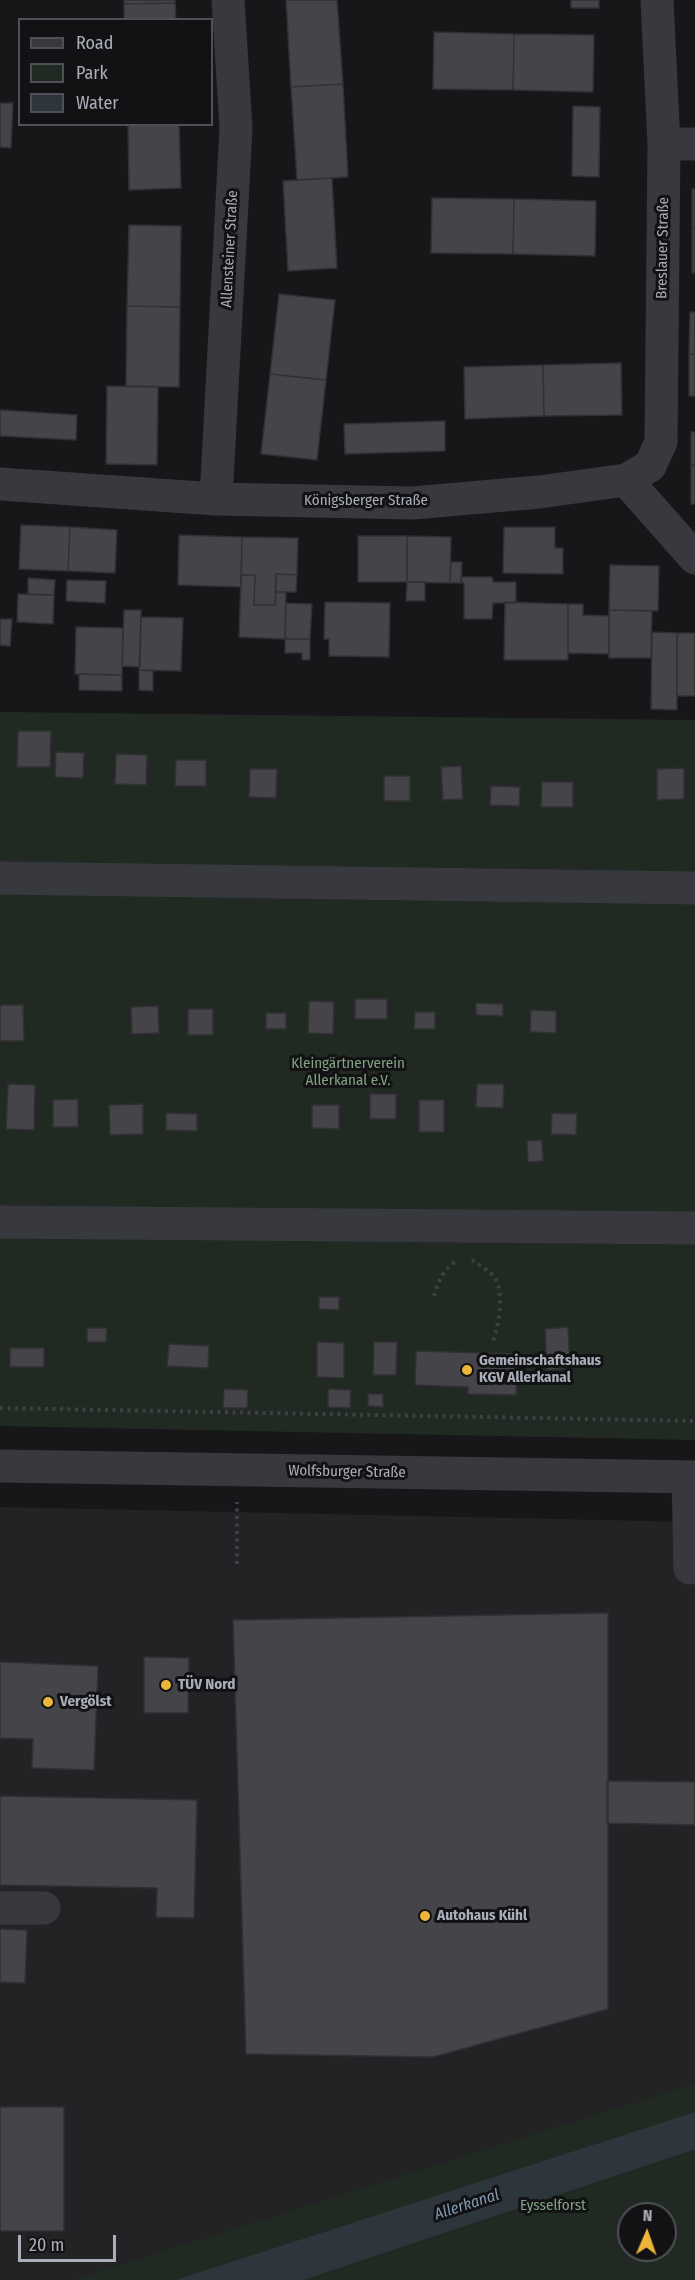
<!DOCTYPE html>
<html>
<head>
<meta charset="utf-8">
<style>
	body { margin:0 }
	#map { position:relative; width:695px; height:2280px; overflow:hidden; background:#171719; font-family:"Fira Sans Condensed",sans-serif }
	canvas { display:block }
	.legend { position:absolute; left:18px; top:18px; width:195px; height:108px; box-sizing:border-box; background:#121214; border:2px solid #4f5056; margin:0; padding:8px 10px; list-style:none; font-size:18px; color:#aaaeb9 }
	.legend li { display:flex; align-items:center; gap:12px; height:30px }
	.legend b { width:30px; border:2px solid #4f5056 }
	.north { position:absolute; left:617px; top:2202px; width:60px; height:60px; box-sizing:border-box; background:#121214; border:2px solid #4f5056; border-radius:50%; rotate:2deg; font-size:16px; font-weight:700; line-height:24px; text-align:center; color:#aaaeb9 }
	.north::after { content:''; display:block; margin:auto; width:21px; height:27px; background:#edb63b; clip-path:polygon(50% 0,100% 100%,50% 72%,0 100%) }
	.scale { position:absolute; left:18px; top:2235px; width:98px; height:27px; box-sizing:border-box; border:3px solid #aaaeb9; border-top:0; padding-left:8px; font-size:18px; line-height:21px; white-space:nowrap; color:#aaaeb9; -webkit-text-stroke:4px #121214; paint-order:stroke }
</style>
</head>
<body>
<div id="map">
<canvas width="695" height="2280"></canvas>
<ul class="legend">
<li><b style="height:8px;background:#38393e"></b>Road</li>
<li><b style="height:16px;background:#212923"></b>Park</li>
<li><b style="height:16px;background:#2e363d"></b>Water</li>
</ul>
<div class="north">N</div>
<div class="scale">20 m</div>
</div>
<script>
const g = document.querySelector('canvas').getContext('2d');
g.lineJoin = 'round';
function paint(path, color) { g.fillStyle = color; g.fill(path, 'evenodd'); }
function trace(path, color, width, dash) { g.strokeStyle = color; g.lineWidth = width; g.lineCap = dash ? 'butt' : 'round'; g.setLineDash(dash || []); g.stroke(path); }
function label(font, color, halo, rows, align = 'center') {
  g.font = font + ' "Fira Sans Condensed",sans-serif'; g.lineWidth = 6; g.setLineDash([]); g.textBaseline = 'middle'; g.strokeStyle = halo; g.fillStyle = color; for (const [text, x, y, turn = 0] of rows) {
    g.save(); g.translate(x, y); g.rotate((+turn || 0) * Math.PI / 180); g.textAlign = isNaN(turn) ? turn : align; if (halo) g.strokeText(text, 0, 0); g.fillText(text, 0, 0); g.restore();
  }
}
const built = new Path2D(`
	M0 1507 695 1522V2083L70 2280H0Z`);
const green = new Path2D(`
	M0 712 695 720V1440L0 1426Z
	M695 2083V2280H70ZM629 2214H665V2250H629Z`);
const water = new Path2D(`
	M695 2112V2149L303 2280H176Z`);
const building = new Path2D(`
	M124 0H175V3L124 4Z
	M286 0H337L343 84 291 87Z
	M571 0H599V8H571Z
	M175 3 176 20H124V4Z
	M434 32 514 34 513 90 433 89Z
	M514 34 594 35 593 92 513 90Z
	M343 84 348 177 297 180 291 87Z
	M0 103H13L11 148 0 147Z
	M573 106 600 107 599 177 572 176Z
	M128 124H179L181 188 129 190Z
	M332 178 337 268 288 271 283 181Z
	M692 189H695V228H692Z
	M432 198 514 199 513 254 431 253Z
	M514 199 596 201 595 256 513 254Z
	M129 225 181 226 180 307 127 306Z
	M692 228H695V273H692Z
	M279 294 335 300 326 380 270 374Z
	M127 306 180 307 179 387 126 386Z
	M690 312H695V354H689Z
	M689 354H695V396H689Z
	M621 363 622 415 544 416 543 365Z
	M543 365 544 416 465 419 464 367Z
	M270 374 326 380 317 460 261 454Z
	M107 386 158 387 157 465 106 464Z
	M0 410 77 415 76 440 0 436Z
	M445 421V451L345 454 344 424Z
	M691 432H695V465H691Z
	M691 465H695V504H691Z
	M21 525 70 527 68 571 19 569Z
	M70 527 117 530 115 573 68 571Z
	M504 527H555V548H563V574L503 573Z
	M179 535 242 537 241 587 178 585Z
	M358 536H407V582H358Z
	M407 536 451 537 450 583 407 582Z
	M242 537 298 538 297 575 276 574 275 605H254L255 575H241Z
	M451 562H462L461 583H450Z
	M610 565 659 566 658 611 609 610Z
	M276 574 297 575 296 592H276Z
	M241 575H255L254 605H275L276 592H286L285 639 239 637Z
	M461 577H492L493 582H516V603H493L492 619H464V583H461Z
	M28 578 55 580 54 595 28 594Z
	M67 580 106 581 105 603 66 601Z
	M407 582H425V601H406Z
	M18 594 54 595 53 624 17 622Z
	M325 602 390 603 389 657 329 656V639H324Z
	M505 602 568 604V660H504Z
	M286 603 312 604 310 639H285Z
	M568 604H583V615L609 616V654L568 653Z
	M124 610H141L140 667 122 666Z
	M609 610 652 611 651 658H609Z
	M141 617 183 618 181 671 139 670Z
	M0 619H12L10 646 0 645Z
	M76 627 123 628 122 675 75 674Z
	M652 632 677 633V710L651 709Z
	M677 633H695V696H677Z
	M285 639H310V660H302V653H285Z
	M139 670 153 671V691L139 690Z
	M79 674 122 675V691L79 690Z
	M18 731H51L50 767H17Z
	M56 752 84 753 83 778 55 777Z
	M116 754 147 755 146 785 115 784Z
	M176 760H206V786H175Z
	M461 766 463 799 443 800 441 767Z
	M684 768V799L657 800V769Z
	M250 769H277L276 798 249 797Z
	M384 776H410V801H384Z
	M542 782H573V807H541Z
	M491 786 520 787 519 806 490 805Z
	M355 999H387V1019H355Z
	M309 1001 334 1002 333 1034 308 1033Z
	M476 1003 503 1004V1016L476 1015Z
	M0 1005H23L24 1041H0Z
	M158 1006 159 1033 132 1034 131 1007Z
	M188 1009H213V1035H188Z
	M531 1010 556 1011V1033L530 1032Z
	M415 1012H435V1029H414Z
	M266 1013H286V1029H266Z
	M8 1084 35 1085 34 1130 6 1129Z
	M477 1084H504L503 1108 476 1107Z
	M370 1094H396V1119H370Z
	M78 1099V1127H53V1100Z
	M419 1100H444V1132H419Z
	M143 1104V1134L110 1135 109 1105Z
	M312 1105H339V1129L312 1128Z
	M166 1113 197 1114V1131L166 1130Z
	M552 1113 577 1114 576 1135 551 1134Z
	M542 1140 543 1161 528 1162 527 1141Z
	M319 1297H339V1310L319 1309Z
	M568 1327 570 1368 547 1370 545 1329Z
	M87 1328H107L106 1342H87Z
	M317 1342 344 1343V1378L317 1377Z
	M374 1342H397L396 1375H373Z
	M169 1344 209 1346 208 1368 167 1366Z
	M10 1348H44V1367H10Z
	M416 1351 518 1354 516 1395 468 1394V1387L415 1385Z
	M224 1389 248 1390 247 1408H223Z
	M328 1389 351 1390 350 1408 328 1407Z
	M368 1394H383V1407L368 1406Z
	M608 1613V2009L433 2057 246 2054 233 1620Z
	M144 1657 189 1658 188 1713H144Z
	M0 1662 98 1666 94 1770 32 1768 33 1739 0 1738Z
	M607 1781 695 1782V1825L607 1823Z
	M0 1796 197 1800 194 1918 156 1917 157 1888 0 1885Z
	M0 1929 27 1930 25 1983 0 1982Z
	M0 2107H64V2231H0Z`);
const path = new Path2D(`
	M472 1260C479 1265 490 1271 495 1278 505 1293 498 1329 492 1344
	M434 1296C438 1283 444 1267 457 1261
	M0 1408 695 1421
	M237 1564V1502`);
const minor = new Path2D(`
	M664 144H695
	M626 480 695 558
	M0 484 216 499 413 503 539 492 626 480 650 466 661 442 664 144 657 0
	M216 499 236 128 228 0
	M0 878 695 888
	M0 1222 695 1228
	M0 1466 695 1477
	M688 1477 690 1568
	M0 1908H44`);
const markers = [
	[467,1370,6,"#edb63b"],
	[166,1685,6,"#edb63b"],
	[48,1702,6,"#edb63b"],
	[425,1916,6,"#edb63b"]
];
const streetNames = [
	["Breslauer Straße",663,248,-89],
	["Allensteiner Straße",230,249,-87],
	["Königsberger Straße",366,501],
	["Wolfsburger Straße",347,1472,1]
];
const parkNames = [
	["Kleingärtnerverein",348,1064],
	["Allerkanal e.V.",348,1081],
	["Eysselforst",553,2206]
];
const poiNames = [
	["Gemeinschaftshaus",479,1361],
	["KGV Allerkanal",479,1378],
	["TÜV Nord",178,1685],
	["Vergölst",60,1702],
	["Autohaus Kühl",437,1916]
];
const waterNames = [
	["Allerkanal",467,2205,-18]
];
paint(built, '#232326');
paint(green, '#212923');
paint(water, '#2e363d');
paint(building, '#444449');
trace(building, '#313135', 1.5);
trace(path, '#3e4045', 4, [3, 4.5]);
trace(minor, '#38393e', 33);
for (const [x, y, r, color] of markers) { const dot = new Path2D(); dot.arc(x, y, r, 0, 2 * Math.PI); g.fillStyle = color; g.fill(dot); trace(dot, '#121214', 2); }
label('15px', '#aaaeb9', '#121214', streetNames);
label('15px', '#81a384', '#121214', parkNames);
label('bold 15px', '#aaaeb9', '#121214', poiNames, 'left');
label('italic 16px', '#829bb3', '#121214', waterNames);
</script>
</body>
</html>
